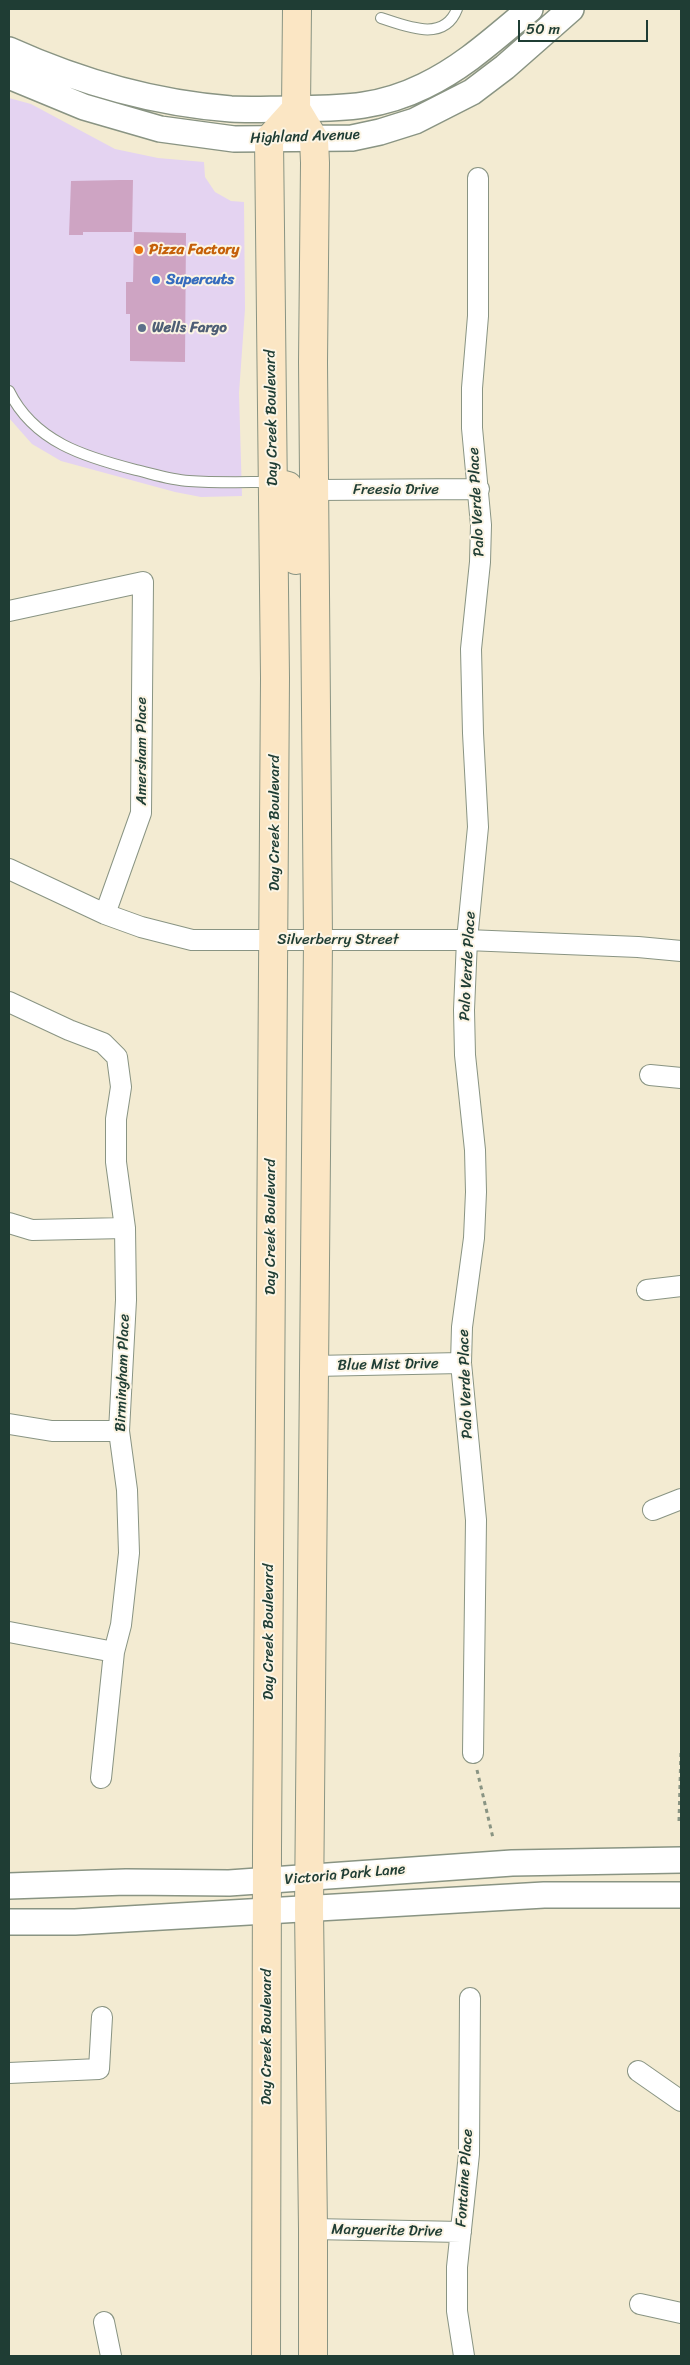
<!DOCTYPE html>
<html>
<head>
<meta charset="utf-8">
<style>
	body { margin:0 }
	#map { position:relative; width:690px; height:2365px; overflow:hidden; background:#f3ebd2; font-family:Sriracha,sans-serif }
	canvas { display:block }
	.frame { position:absolute; inset:0; border:10px solid #1f3d34; pointer-events:none }
	.scale { position:absolute; left:518px; top:20px; width:130px; height:22px; box-sizing:border-box; border:2px solid #1f3d34; border-top:0; padding-left:6px; font-size:15px; line-height:18px; white-space:nowrap; color:#1f3d34; -webkit-text-stroke:4px #fcf5e5; paint-order:stroke }
</style>
</head>
<body>
<div id="map">
<canvas width="690" height="2365"></canvas>
<div class="frame"></div>
<div class="scale">50 m</div>
</div>
<script>
const g = document.querySelector('canvas').getContext('2d');
g.lineJoin = 'round';
function paint(path, color) { g.fillStyle = color; g.fill(path, 'evenodd'); }
function trace(path, color, width, dash) { g.strokeStyle = color; g.lineWidth = width; g.lineCap = dash ? 'butt' : 'round'; g.setLineDash(dash || []); g.stroke(path); }
function label(font, color, halo, rows, align = 'center') {
  g.font = font + ' Sriracha,sans-serif'; g.lineWidth = 4; g.setLineDash([]); g.textBaseline = 'middle'; g.strokeStyle = halo; g.fillStyle = color; for (const [text, x, y, turn = 0] of rows) {
    g.save(); g.translate(x, y); g.rotate((+turn || 0) * Math.PI / 180); g.textAlign = isNaN(turn) ? turn : align; if (halo) g.strokeText(text, 0, 0); g.fillText(text, 0, 0); g.restore();
  }
}
const built = new Path2D(`
	M9 98 31 104 115 149 158 158 204 162 205 177 215 192 231 201 244 202 245 309 239 393 242 496 201 497 175 492 61 461 32 444 9 418Z`);
const building = new Path2D(`
	M120 180H133L132 232H83V235H69L71 181Z
	M134 232 186 233 185 362 130 361V314H126V282H133Z`);
const path = new Path2D(`
	M477 1770 493 1838
	M679 1821 681 1750`);
const service = new Path2D(`
	M381 18C406 26 444 43 457 9
	M9 391C34 442 85 457 136 470 153 474 171 480 189 481 216 483 245 482 273 482`);
const minor = new Path2D(`
	M314 490 479 489
	M9 611 143 582 141 813 105 914
	M9 869 105 914 141 927 192 940H467L638 947 681 951
	M9 1002 69 1030 103 1043 117 1057 121 1087 116 1119V1162L125 1228 126 1300 119 1431 127 1490 129 1553 121 1625 114 1652 101 1778
	M650 1075 681 1078
	M9 1223 32 1230 125 1228
	M647 1290 681 1286
	M314 1366 461 1363
	M9 1424 52 1431H119
	M653 1510 681 1499
	M9 1632 114 1652
	M473 1753 476 1520 461 1363 462 1327 474 1238 476 1192 475 1150 465 1055 464 1010 467 940 478 827 473 733 471 649 480 562 481 525 472 428V388L478 316V178
	M638 2071 681 2101
	M9 2073 99 2069 102 2017
	M313 2229 461 2232
	M640 2304 681 2313
	M104 2322 111 2356
	M464 2356 457 2311V2267L469 2154 470 1998`);
const tertiary = new Path2D(`
	M9 50C80 82 153 103 231 109 250 110 271 109 291 109 341 108 377 109 424 86 464 67 496 37 530 9
	M9 76 84 107 160 129 234 139 352 138 380 132 415 121 472 92 505 67 571 9
	M9 1886 126 1882 229 1883 512 1863 681 1860
	M9 1922H75L544 1895H681`);
const secondary = new Path2D(`
	M297 9 296 109 314 139 315 163 313 362 318 940 309 1909 313 2229V2356
	M273 482 288 486 294 497 296 560
	M266 2356 267 1847 275 678 269 139 296 109`);
const markers = [
	[139,250,5,"#e8710a"],
	[156,280,5,"#3f7fe0"],
	[142,328,5,"#5c6f8a"]
];
const streetNames = [
	["Highland Avenue",305,137,-2],
	["Day Creek Boulevard",272,418,-91],
	["Freesia Drive",396,490],
	["Palo Verde Place",477,502,-93],
	["Amersham Place",142,751,-90],
	["Day Creek Boulevard",275,823,-90],
	["Silverberry Street",338,940],
	["Palo Verde Place",468,966,-87],
	["Day Creek Boulevard",271,1227,-90],
	["Blue Mist Drive",388,1365,-1],
	["Birmingham Place",123,1373,-88],
	["Palo Verde Place",466,1384,-92],
	["Day Creek Boulevard",269,1632,-90],
	["Victoria Park Lane",345,1875,-5],
	["Day Creek Boulevard",267,2037,-90],
	["Fontaine Place",465,2178,-86],
	["Marguerite Drive",387,2231,1]
];
const foodNames = [
	["Pizza Factory",149,250]
];
const shopNames = [
	["Supercuts",166,280]
];
const serviceNames = [
	["Wells Fargo",152,328]
];
paint(built, '#e4d3f1');
paint(building, '#cea4c3');
trace(service, '#899483', 12);
trace(minor, '#899483', 22);
trace(tertiary, '#899483', 28);
trace(secondary, '#899483', 30);
trace(path, '#899483', 3, [4, 4]);
trace(service, '#fff', 10);
trace(minor, '#fff', 20);
trace(tertiary, '#fff', 25);
trace(secondary, '#fbe6c4', 28);
for (const [x, y, r, color] of markers) { const dot = new Path2D(); dot.arc(x, y, r, 0, 2 * Math.PI); g.fillStyle = color; g.fill(dot); trace(dot, '#fcf5e5', 2); }
label('15px', '#1f3d34', '#fcf5e5', streetNames);
label('bold 15px', '#c56008', '#fcf5e5', foodNames, 'left');
label('bold 15px', '#366cbe', '#fcf5e5', shopNames, 'left');
label('bold 15px', '#4e5e75', '#fcf5e5', serviceNames, 'left');
</script>
</body>
</html>
